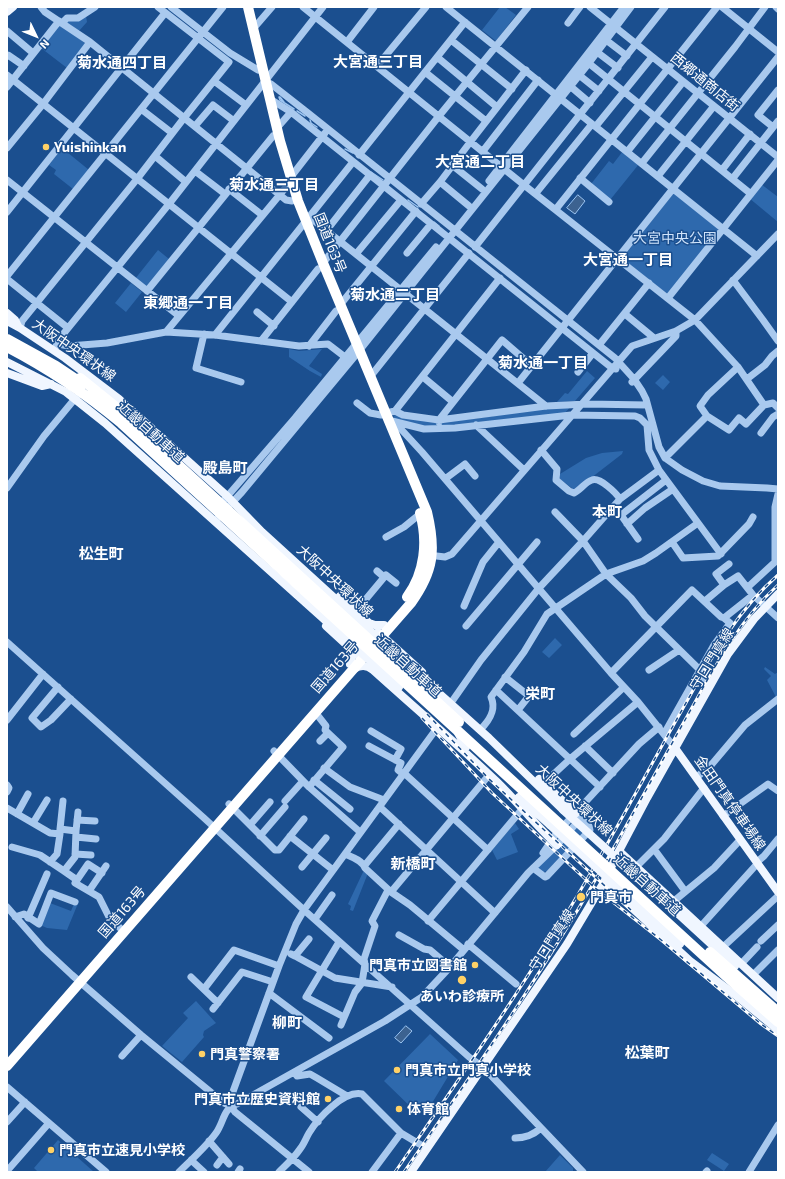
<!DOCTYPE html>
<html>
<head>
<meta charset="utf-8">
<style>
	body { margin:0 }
	#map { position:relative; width:785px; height:1179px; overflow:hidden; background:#1b4f8f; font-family:"Exo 2",sans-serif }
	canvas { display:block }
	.frame { position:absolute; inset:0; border:8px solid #fff; pointer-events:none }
	.north { position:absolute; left:16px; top:16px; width:40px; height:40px; -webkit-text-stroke:3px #1b4f8f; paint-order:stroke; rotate:133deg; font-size:11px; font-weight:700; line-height:16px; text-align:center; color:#fff }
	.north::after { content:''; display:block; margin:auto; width:14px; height:18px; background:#fff; clip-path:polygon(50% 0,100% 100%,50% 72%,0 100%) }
</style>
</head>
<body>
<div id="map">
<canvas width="785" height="1179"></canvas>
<div class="frame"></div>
<div class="north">N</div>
</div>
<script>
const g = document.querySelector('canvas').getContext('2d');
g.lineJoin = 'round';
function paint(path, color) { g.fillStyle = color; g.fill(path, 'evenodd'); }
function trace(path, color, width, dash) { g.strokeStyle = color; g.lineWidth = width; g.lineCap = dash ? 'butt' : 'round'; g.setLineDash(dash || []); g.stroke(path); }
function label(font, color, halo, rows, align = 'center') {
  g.font = font + ' "Exo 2","Noto Sans JP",sans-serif'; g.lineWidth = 3; g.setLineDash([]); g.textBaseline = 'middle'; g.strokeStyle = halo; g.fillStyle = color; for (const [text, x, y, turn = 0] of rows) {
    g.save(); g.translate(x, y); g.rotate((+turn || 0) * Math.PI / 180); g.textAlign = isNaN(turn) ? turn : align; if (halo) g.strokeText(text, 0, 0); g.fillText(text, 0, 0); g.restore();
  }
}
const green = new Path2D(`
	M500 7H505L516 15 496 41 482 30Z
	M86 16 87 22 78 32 65 22Z
	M61 24 86 44 67 68 41 48Z
	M62 148 89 170 73 189 54 174 56 170 49 165Z
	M623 151 639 164 610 200 591 184 609 161 613 164Z
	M761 184 778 197V222L749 198Z
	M676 193 719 230 669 293H666L625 261 624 256 673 194Z
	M158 250 169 259 147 288 135 279Z
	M131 283 142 292 126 312 115 303Z
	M289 349 299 351 322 349 309 366 322 374 321 377 310 371 289 357Z
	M587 371 595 378 575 401 557 402 565 393 568 394Z
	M663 375 670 382 663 390 655 383Z
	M571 406 565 413 466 425 424 427 395 419 393 415C408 417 424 420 439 421 483 421 527 408 571 406Z
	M623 451 622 454 578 488 573 489 560 479V474L586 458 602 453Z
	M555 638 562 645 549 658 542 652Z
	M765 667 775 674 778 672V696L776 697 767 680 771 676 764 669Z
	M580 822 586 829 547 871 544 872H541L538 867Z
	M515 823 519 829 511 834 518 852 497 860 492 850Z
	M364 870 368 873 353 911 350 910 351 906 348 904Z
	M76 899 79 901 67 930 47 928 40 925 50 903 71 911Z
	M196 1001 216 1023 204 1031 203 1035 204 1037 182 1062 162 1046 188 1018 183 1013Z
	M430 1034 458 1060 426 1113 423 1110 419 1115 384 1081Z
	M58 1140 94 1172H38L34 1168Z
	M712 1153 729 1164 724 1171 707 1160Z
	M560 1155 573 1168V1172H545Z`);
const water = new Path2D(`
	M578 195 585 201 575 214 567 208Z
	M406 1026 412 1031 401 1043 395 1038Z`);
const stream = new Path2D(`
	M284 102 280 97H279L280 100 294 109
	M297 111 305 116
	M310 120 311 123 317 127
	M345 149 353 153
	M371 172 383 180
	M408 200 418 207
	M434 222 439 226`);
const minor = new Path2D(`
	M41 7 45 12 90 42 286 200 292 201
	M171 7 230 53 258 70
	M303 7 524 185 695 320 738 367 764 405 773 403 778 408
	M446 7 757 256
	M590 7 778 157
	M722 7 778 52
	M776 7 778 9
	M62 23 67 18H78L95 7
	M568 23 580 7
	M253 29 272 7
	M7 31 33 53
	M451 40 512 89
	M606 40 627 56
	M347 42 374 7
	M597 52 618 68
	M7 56 8 55 24 66
	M437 57 497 107
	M586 61 751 194
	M377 66 426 7
	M425 72 486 121
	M7 75 292 302
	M579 75 599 91
	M214 81 246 105
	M266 82 271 84 308 113 615 358 634 379 642 391 646 399 659 447 665 458 682 470 703 481 720 486 767 488 778 489
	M570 86 590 103
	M7 87 59 21
	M270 99 291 112 612 368 616 369
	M141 109 172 133
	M195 126 213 105 234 121
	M596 126 652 57
	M773 127 758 115 778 90
	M277 128 291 112
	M7 148 43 104 90 42
	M483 151 538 80
	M627 152 683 82
	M359 155 465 22
	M155 156 186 182
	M642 163 735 47 765 7
	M452 165 482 189
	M722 170 750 134
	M195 171 225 194
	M658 176 714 106
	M290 178 325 133
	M580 178 609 202
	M733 178 778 121
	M7 180 179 316
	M489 181 624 7
	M440 182 469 206
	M229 189 262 215
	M536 193 592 124
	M421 204 440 182 471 141 526 70
	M556 209 717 7
	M7 212 165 13
	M306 220 312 219 546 406
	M326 231 370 175
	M475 247 665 7
	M407 253 431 224
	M356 254 401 200
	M323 263 439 116 528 7
	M7 276 223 7
	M7 279 68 328
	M733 280 763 320 778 341
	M147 291 273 136
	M668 298 778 160
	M340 305 416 211
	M257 312 274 326
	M625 314 654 338
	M20 328 22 321 137 179 184 118 229 62 158 7
	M166 332 287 186
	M204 334 196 368 241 382
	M215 335 353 162
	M261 341 318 269
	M58 344 69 346 107 343 166 332 215 335 299 346 328 344 345 357
	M599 345 649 283
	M309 346 336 311
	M54 350 60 338 169 204 323 7
	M738 367 708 395 700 406 707 416 729 430 739 418 746 424 764 405
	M578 372 593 353
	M370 377 469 253
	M423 377 453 402
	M747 379 765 365 772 356 778 351
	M632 382 676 336V331
	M518 383 778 57
	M357 403 370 413 381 415
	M395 411 500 278
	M386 413 395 411 403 415 439 420 546 406 587 404 647 405
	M390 421 399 427 422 452 611 673 638 702 675 748
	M392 421 424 429 455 428 571 415 635 416 640 418 647 425 649 450 659 470 721 554
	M439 422V420L502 340 532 366
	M476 425 524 470
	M761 433 773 417 778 414
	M541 450 557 469 556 480 569 491 574 493C581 490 585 482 592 480 600 477 616 493 620 499
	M665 458 707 416
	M445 479 465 464 475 476
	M7 488 44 436 78 395
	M218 507 295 418 436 247
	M555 512 583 541 606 574 631 598 645 616 700 670 709 687
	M215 521 242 492 355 356 589 63 631 7
	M627 524 645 508 673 489
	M386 537 404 527 420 514
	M638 539 621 515 666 480
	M672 542 683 558 718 556 749 524 753 517
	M428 555 445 557 452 554 632 346 676 331 695 320 778 234
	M377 571 384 577
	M724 585 716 574 729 564
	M748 587 775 562V507L778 494
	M705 601 724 585 738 576 753 595 778 618
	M464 606 483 562 499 542
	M356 611 386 575 396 583
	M466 626 537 542
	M7 642 204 818 304 910 469 1057 483 1067 583 1172
	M649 670 679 650
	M611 673 692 590 721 617 724 618
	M505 677 529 696 518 710
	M58 687 32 718 41 727 51 720 71 699
	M496 690 600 787
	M453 700 481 660 539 588 583 541 620 499 659 470
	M7 720 43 674
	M480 730C489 721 497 710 491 697L524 652 547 614 606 574 643 561 656 553 698 523
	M371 731 401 749 395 760
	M574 734 624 687
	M664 734 714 645 730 623 724 618 753 595
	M320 741 328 733
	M369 746 401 763 398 770 403 774
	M585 746 613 773
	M274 751 309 787 360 832
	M324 768 350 787 384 800
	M404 773 488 850
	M697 777 712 764 745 725 778 699
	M314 780 350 809
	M544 783 570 759 638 702
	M7 785 9 788 7 792
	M309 787 343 747 325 730 326 726 315 712
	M285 801 303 781
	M229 804 275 850H279L304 819
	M380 807 495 913
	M7 808 50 833 60 834V829L76 831 75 857 64 871 77 880 75 883 99 897 109 917 120 928
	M17 814 28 794
	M723 816 768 784 778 791
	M77 820 95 821
	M33 823 47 800
	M250 825 270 802
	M60 829 63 801
	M76 831 78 812
	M260 836 285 807
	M290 836 333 870
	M76 837 96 839
	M12 847 40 855 64 871
	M654 849 685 891
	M543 853 556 834 578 810 639 744 659 727
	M75 854 91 855
	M345 854C352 857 362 860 365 868L391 892 410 905 464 950
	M50 862 57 854 60 834
	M757 862 764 856 778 839
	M365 865 399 824
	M302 867 326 838
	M636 867 664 839 704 788
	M533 868 545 877 547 876 590 830 589 826 578 815
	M77 880 88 864 102 873
	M89 891 106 866
	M391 892 489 775
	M674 901 714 868 740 840
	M7 907 43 948 72 975 141 1035 224 1103 231 1106 235 1112 309 1172
	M15 917 24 914 39 924 51 893 75 902
	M28 918 47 874
	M315 919 332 895
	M428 921 523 808
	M701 926 757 864
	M399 935 424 949 430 950 450 967
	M761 941 778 925
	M339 942 306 997 344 1017
	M468 944 516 984
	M723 947 778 896
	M291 954 295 956 309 939
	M295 956 335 978 392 987
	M741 964 757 947
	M753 975 778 950
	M191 977 218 1003
	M204 989 234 950 279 966
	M269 993 329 1038
	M213 1009 242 972 273 982
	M341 1025 355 992 362 983 365 964 364 959 375 926 372 921 388 890
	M122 1056 141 1035
	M295 1073 297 1076 310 1074 317 1078 347 1096
	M7 1087 106 1172
	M231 1106V1097L279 966 296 924 304 910 437 728
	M301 1107 318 1122
	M7 1122 25 1102
	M515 1138C526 1138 533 1135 541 1128
	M209 1141 229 1164
	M191 1160 204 1172
	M217 1165 223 1157
	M7 1171 49 1123
	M179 1172C191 1160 206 1147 216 1133 224 1122 223 1108 237 1104L385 1021 422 997 450 967 528 873 557 845 581 818
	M238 1172 240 1169
	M279 1172C286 1165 294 1158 300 1149 304 1144 306 1138 309 1133 318 1118 344 1090 362 1094L401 1133 426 1148
	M372 1172 401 1133
	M706 1172 707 1171
	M749 1172 778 1125`);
const major = new Path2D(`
	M7 12 13 7
	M7 313 15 320 18 326
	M7 321 20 328 65 358 119 399 227 496 262 532 341 604
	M7 362 66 392 105 423 326 621
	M7 373 42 386 51 384
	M340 596 369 623 375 625H384
	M326 626 362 659
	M378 632 422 672
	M349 648 352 657 350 664
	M354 669C361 665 366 665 373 670 414 707 456 743 496 781 517 801 535 825 557 845
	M414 671 489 738 563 810
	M458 733 466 747
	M675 748 778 892
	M539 779 576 813
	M519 797 550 825
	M619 851 778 998
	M604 882 690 961 738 997
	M674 910 735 966
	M659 925 680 944
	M734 994 778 1030
	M411 1172 567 944 604 882 619 851 647 798 728 654 754 619 778 594`);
const highway = new Path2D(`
	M407 597C425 573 428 541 420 513
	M7 1066 411 603C434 571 436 550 427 512L323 263 298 201 280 141 248 7`);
const rail = new Path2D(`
	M427 714 489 779 631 910
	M422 718 492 793 595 888 660 939 761 1024 778 1036
	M395 1172C464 1072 534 972 594 867 623 817 650 767 678 717 707 666 733 614 778 575
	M404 1172C473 1073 542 974 601 870 630 820 657 770 685 720 712 672 737 622 778 585`);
const majorBridge = new Path2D(`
	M341 604 414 671
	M326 621 399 687
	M563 810 674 910
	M550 825 659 925`);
const highwayBridge = new Path2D(`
	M7 339 56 366 83 384
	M7 347C49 369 84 392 121 423L727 977 778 1022
	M80 378 116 407
	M110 405 148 437 459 722
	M710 952 778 1012`);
const markers = [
	[46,147,4,"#ffd166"],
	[581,897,5,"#ffd166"],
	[475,965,4,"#ffd166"],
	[462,980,5,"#ffd166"],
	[202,1054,4,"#ffd166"],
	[397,1070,4,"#ffd166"],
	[328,1099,4,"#ffd166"],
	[399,1109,4,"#ffd166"],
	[51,1150,4,"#ffd166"]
];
const streetNames = [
	["西郷通商店街",705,82,39],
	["国道163号",330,243,68],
	["大阪中央環状線",74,350,35],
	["近畿自動車道",151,432,42],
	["大阪中央環状線",335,581,43],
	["守口門真線",712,659,-58],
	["近畿自動車道",408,666,42],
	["国道163号",335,667,-49],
	["大阪中央環状線",574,800,43],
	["金田門真停車場線",730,803,55],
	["近畿自動車道",647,885,42],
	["国道163号",122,912,-49],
	["守口門真線",552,940,-57]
];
const poiNames = [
	["Yuishinkan",54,147],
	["門真市",590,897],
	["門真市立図書館",467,965,"right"],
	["あいわ診療所",462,996,"center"],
	["門真警察署",210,1054],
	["門真市立門真小学校",405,1070],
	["門真市立歴史資料館",320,1099,"right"],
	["体育館",407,1109],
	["門真市立速見小学校",59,1150]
];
const parkNames = [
	["大宮中央公園",675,238]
];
const neighbourhoodNames = [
	["大宮通三丁目",378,62],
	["菊水通四丁目",122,63],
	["大宮通二丁目",480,162],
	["菊水通三丁目",274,185],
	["大宮通一丁目",628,260],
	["菊水通二丁目",395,295],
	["東郷通一丁目",188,303],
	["菊水通一丁目",543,363],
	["殿島町",225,468],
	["本町",607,512],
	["松生町",101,554],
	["栄町",540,694],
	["新橋町",413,864],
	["柳町",287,1023],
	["松葉町",647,1053]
];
paint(green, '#2e69ad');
paint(water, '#3c6290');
trace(water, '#9cc4f0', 1);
trace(stream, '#9cc4f0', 1.5);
trace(minor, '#a9c9ee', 7);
trace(major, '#f0f6ff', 8);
trace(highway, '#fff', 10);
trace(rail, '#fff', 3);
trace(rail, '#1b4f8f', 1.5, [4.5]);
trace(majorBridge, '#f0f6ff', 8);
trace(highwayBridge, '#fff', 10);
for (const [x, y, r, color] of markers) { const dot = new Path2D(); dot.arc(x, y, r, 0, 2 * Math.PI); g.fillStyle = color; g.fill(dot); trace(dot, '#1b4f8f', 1.5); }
label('14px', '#fff', '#1b4f8f', streetNames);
label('bold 14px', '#fff', '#1b4f8f', poiNames, 'left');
label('14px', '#cfe3fa', '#1b4f8f', parkNames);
label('bold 15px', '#fff', '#1b4f8f', neighbourhoodNames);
</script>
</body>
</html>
